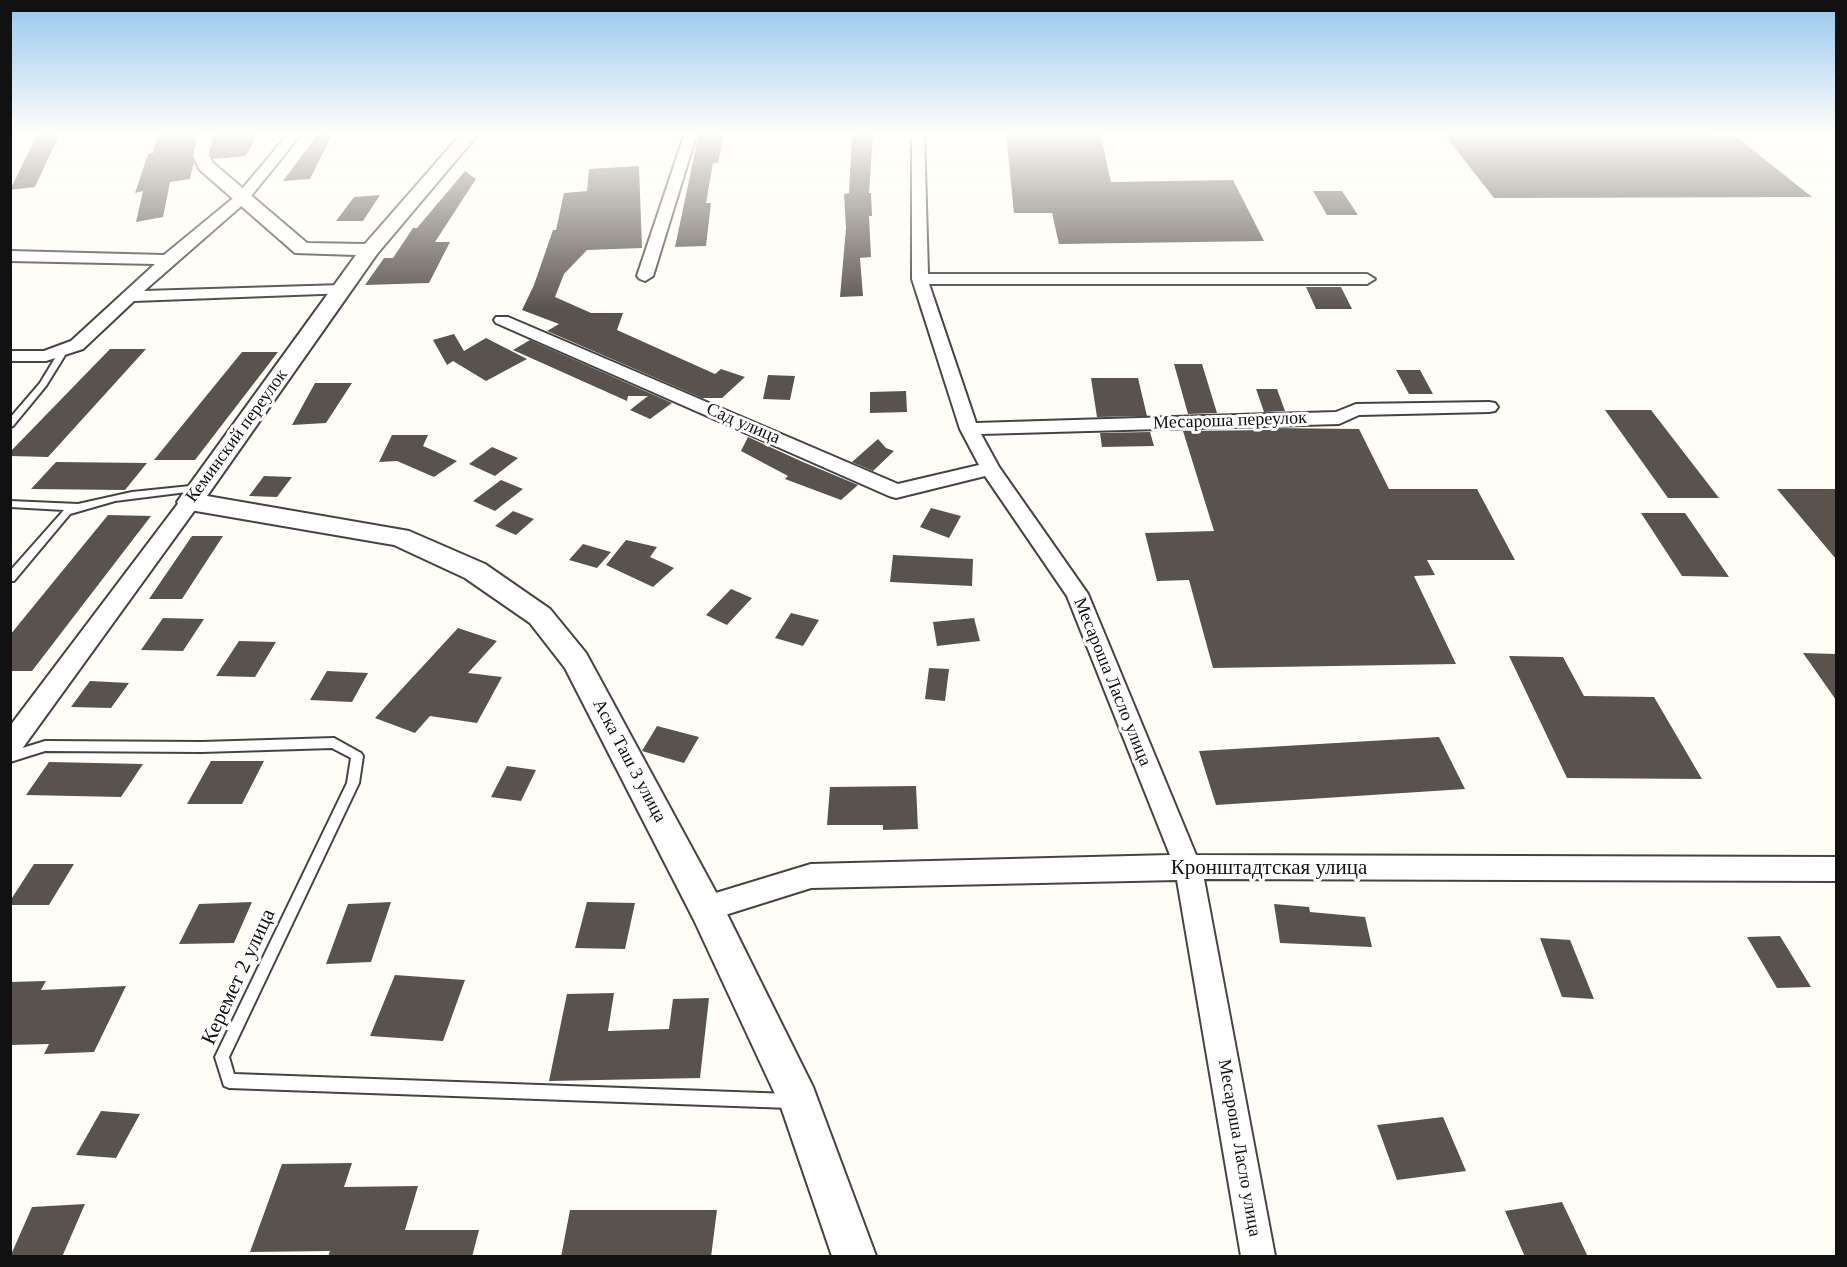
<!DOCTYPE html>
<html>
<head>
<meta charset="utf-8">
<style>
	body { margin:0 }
	#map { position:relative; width:1847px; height:1267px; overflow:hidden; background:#fffdf5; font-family:Georgia,serif }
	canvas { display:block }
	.frame { position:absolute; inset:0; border:12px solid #111; pointer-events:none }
</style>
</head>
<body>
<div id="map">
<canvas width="1847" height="1267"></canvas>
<div class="frame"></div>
</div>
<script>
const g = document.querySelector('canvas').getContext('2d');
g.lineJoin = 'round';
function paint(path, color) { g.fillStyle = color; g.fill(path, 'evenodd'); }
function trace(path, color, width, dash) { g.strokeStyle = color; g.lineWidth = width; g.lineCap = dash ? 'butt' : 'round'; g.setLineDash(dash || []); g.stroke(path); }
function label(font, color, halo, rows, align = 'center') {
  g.font = font + ' Georgia,serif'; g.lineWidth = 6; g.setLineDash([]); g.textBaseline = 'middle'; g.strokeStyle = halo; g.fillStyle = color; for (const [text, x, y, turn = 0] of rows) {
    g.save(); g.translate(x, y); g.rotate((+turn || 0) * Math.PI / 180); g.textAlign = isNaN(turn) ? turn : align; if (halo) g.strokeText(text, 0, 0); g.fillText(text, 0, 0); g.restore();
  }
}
const building = new Path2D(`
	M38 133H60L35 187 10 190Z
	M158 133H195L191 156 194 162 190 179 170 182 163 217 136 222 143 191 135 193 148 154 153 153Z
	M215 133H258L246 156 213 159 211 156Z
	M319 133H333L310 179 283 181Z
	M699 133H724L718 163H713L706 203H711L706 246 675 247Z
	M1006 133H1100L1111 182 1233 180 1264 241 1059 244 1052 213H1014Z
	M1443 133 1734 135 1812 197 1494 198Z
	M873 134 869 193H871L872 216H869L871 257 860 258 863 296 840 297 846 228 844 194 849 193 852 135Z
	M639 166 642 248 587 250 564 274 555 297 591 313H623L617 330 715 374 721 369 745 377 722 398H702L547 331 559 324 522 310 534 285 553 230H556L564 193 587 191 589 169Z
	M465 171 476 179 435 242H450L429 283 365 285 384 258H393L413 228H417Z
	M1313 191H1342L1358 215H1327Z
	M380 195 363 221H336L354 197Z
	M1306 287H1341L1352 309H1316Z
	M454 334 464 351 486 338 527 359 486 381 453 361 447 365 433 340Z
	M530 340 672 403 650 419 630 410 648 396H628L627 401 513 350Z
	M110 349H146L48 457 10 456V452Z
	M242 352H278L195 460H154Z
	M1174 364H1202L1217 413 1188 414Z
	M1396 370H1420L1433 394H1409Z
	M768 375 795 376 790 400 763 399Z
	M1091 378H1138L1147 416 1097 417Z
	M315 383H352L326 423 292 425Z
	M1256 389H1277L1285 411 1264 412Z
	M906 391 907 412 870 413V392Z
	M1605 410H1651L1719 498H1668Z
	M1270 428 1359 429 1389 489H1477L1515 560H1427L1435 575 1414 576 1456 664 1213 668 1189 580 1157 581 1145 533 1214 531 1183 431 1270 430Z
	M1150 432 1154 446 1102 447 1100 433Z
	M392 435H428L423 446 457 461 434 477 397 461 379 462Z
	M748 437 803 462 858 485 841 500 785 479 788 476 741 451Z
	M878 439 886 448 894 451 873 471 852 462Z
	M492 447 518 458 495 476 469 464Z
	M56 462 147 463 125 490 31 489Z
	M264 476 292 477 277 497 249 496Z
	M501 480 523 489 495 511 473 501Z
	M1777 489H1836V559Z
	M931 508 961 516 949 538 920 527Z
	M513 511 534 519 516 535 495 526Z
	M1641 513H1685L1729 577 1682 576Z
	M108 515 151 516 32 671H10V635Z
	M192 536H223L182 599H149Z
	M626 540 657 547 650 557 674 568 653 587 606 565Z
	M583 544 611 552 597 568 569 560Z
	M893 555 973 559 972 586 890 582Z
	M731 589 752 598 727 625 706 615Z
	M791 613 819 620 803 646 775 638Z
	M163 618 204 619 183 651 141 650Z
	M974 618 980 641 937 646 933 622Z
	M458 628 497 641 468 673 502 677 477 723 430 716 415 733 375 718Z
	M239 641 276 642 255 677 216 676Z
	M1803 653 1836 654V700Z
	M1509 656 1563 657 1584 696 1654 697 1702 779 1567 778Z
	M929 668 949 669 945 701 925 699Z
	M327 671 368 673 352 702 310 700Z
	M90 681 129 683 111 708 71 707Z
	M657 726 699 737 684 763 642 751Z
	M1439 737 1465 789 1216 805 1199 751Z
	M211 761H264L242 804H187Z
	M49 762 143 764 121 797 26 795Z
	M507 766 536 770 521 801 491 797Z
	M916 786 918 829 883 830V825H827L830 787Z
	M34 864H74L49 905H10V901Z
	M252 902 234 943 179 944 199 904Z
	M391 902 371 962 326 964 348 904Z
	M587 902 635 903 625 949 575 948Z
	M1274 904 1309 907 1310 912 1365 917 1372 947 1280 943Z
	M1780 936 1811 987 1777 988 1747 937Z
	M1540 938 1570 940 1594 999 1562 997Z
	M395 975 465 980 443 1041 370 1036Z
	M46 981 41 990 126 986 94 1052 44 1054 49 1044 10 1045V982Z
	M614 993 608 1031 669 1029 673 999 709 998 700 1078 549 1081 567 994Z
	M101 1111 140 1114 116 1158 76 1155Z
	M1443 1117 1466 1171 1397 1180 1377 1125Z
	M352 1163 344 1187 418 1186 405 1230H479L472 1257H328L330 1251 250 1252 282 1164Z
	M1562 1202 1588 1257H1525L1505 1211Z
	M85 1204 62 1257H10L32 1207Z
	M570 1210H717L711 1257H561Z`);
const service = new Path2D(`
	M60 350H63L67 352 46 386 13 426 10 427V418L40 383Z
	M200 485 205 488 203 490 115 501 70 514 14 581H10V571L64 510 10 507V501L78 504 132 492Z
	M334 738 361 753 363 756 359 783 229 1057 234 1074 790 1094 795 1096 797 1101 795 1106 790 1108 229 1088 224 1086 215 1057 347 783 351 758 332 748 202 752 45 751 10 762V752L45 741 202 742Z`);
const minor = new Path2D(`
	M289 133H302L247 201 144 291 342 285 348 287 350 290 348 293 134 301 83 349 46 361H10V351H44L71 341 155 264 10 261V251L164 255 237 195Z
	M685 133H697L653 276 645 281 640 279 637 276Z
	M912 133H924L928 274H1367L1375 279 1367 284H929L976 423 1336 412 1356 404 1489 402 1495 403 1498 407 1495 411 1489 412 1359 415 1339 424 981 434 999 467 1088 594 1196 855 1836 857V881L1204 879 1275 1256H1241L1177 880 811 888 706 921 696 917 692 908 696 899 811 864 1170 855 1067 596 985 476 896 498 889 496 496 323 494 320 496 317H508L898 484 979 465 960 429 912 279Z
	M190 495 197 497 200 502 197 507 19 753 10 756V726L183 497Z`);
const tertiary = new Path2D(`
	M197 133H213L209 156 213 163 307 243 365 244 462 133H479L377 254 207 496 409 531 485 564 550 609 586 653 718 896 813 1087 876 1256H832L781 1107 694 920 565 668 530 623 465 578 394 545 190 510 181 508 177 502 356 255 295 253 200 170 193 156Z`);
const streetNames = [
	["Месароша переулок",1230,421,-2],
	["Сад улица",743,424,23],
	["Кеминский переулок",237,436,-54],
	["Месароша Ласло улица",1112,682,68],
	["Аска Таш 3 улица",629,761,62],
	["Месароша Ласло улица",1239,1148,80]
];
const nearStreetnames = [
	["Кронштадтская улица",1269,868],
	["Керемет 2 улица",239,977,-65]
];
paint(building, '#5a524d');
trace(service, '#444', 4);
trace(minor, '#444', 4);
trace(tertiary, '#444', 4);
paint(service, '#fff');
paint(minor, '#fff');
paint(tertiary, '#fff');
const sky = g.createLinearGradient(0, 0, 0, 310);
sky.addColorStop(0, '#95c6ee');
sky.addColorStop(0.43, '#fffefa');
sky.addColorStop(1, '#fffefa00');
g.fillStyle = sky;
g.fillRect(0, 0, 1847, 310);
label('18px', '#111', '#fff', streetNames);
label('21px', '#111', '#fff', nearStreetnames);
</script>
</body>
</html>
